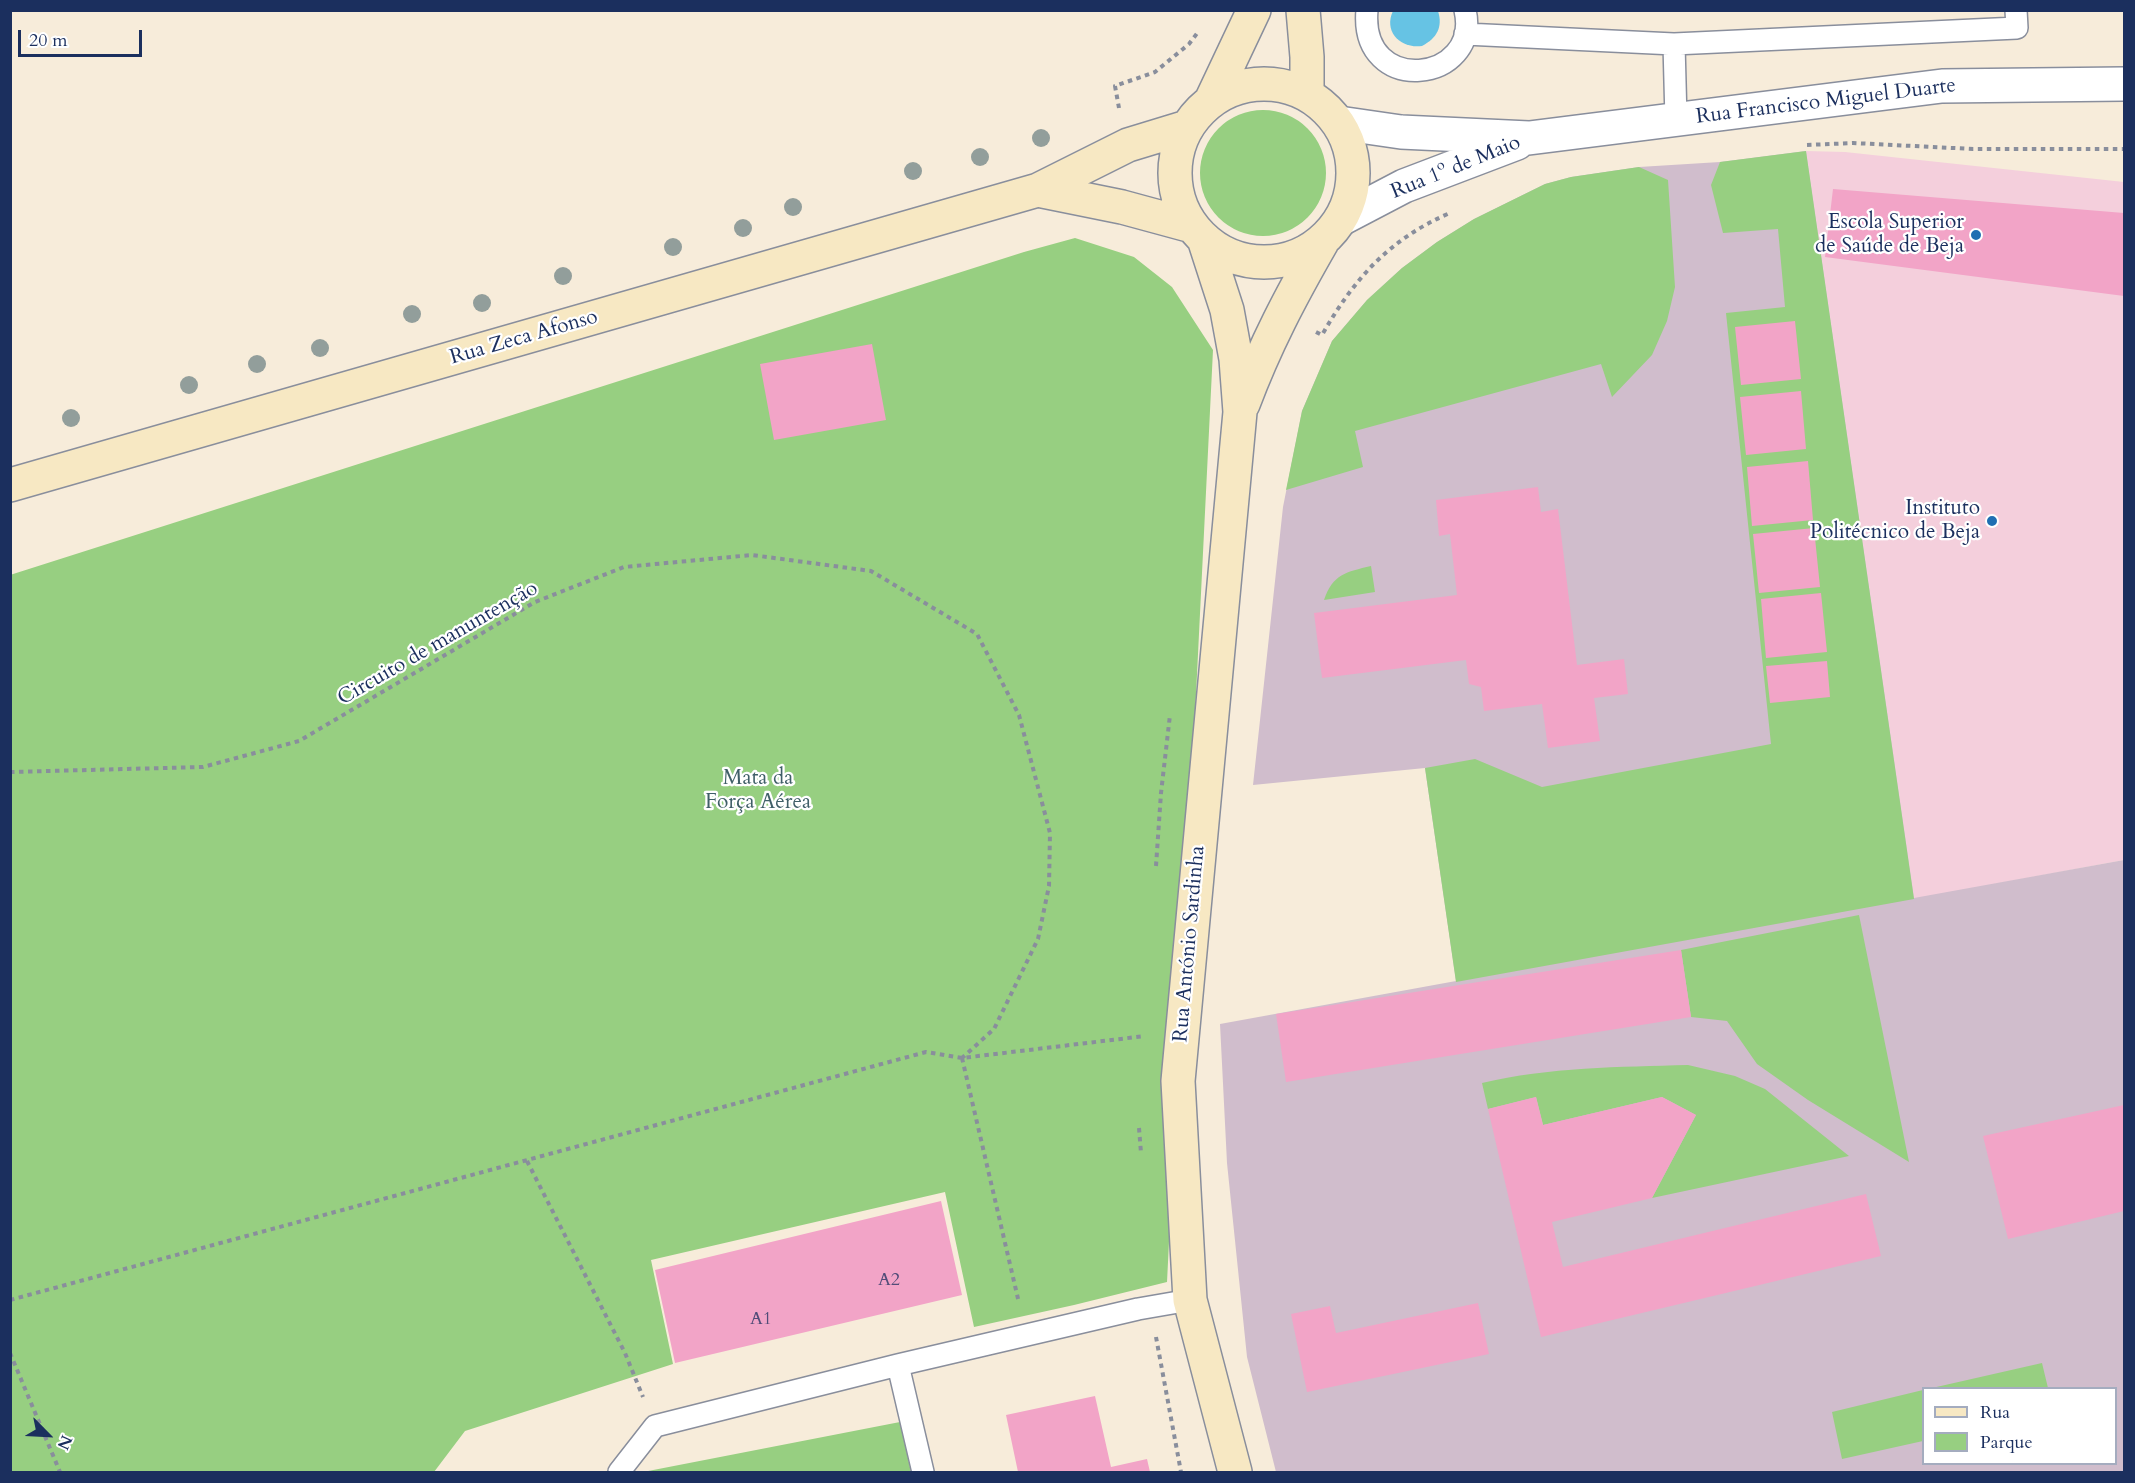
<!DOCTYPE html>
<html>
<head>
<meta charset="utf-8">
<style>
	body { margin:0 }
	#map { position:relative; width:2135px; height:1483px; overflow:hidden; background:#f7ecda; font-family:Cardo,serif }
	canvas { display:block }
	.frame { position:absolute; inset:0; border:12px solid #1b2f5e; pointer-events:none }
	.legend { position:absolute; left:1922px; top:1387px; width:195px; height:78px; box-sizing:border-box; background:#fff; border:2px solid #a4acbf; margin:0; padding:8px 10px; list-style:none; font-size:18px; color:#1b2f5e }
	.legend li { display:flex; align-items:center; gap:12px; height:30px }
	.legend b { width:30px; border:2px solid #a4acbf }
	.north { position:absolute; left:18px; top:1405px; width:60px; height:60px; -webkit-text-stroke:4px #fff; paint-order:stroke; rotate:114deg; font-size:16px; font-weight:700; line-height:24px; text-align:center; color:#1b2f5e }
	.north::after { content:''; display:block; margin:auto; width:21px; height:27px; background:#1b2f5e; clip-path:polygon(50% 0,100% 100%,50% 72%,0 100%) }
	.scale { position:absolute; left:18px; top:30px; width:124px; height:27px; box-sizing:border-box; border:3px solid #1b2f5e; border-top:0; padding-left:8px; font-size:18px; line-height:21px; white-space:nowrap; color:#1b2f5e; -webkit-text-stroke:4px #fff; paint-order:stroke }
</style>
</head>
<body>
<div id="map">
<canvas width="2135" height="1483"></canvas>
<div class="frame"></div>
<ul class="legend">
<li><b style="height:8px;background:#f7e8c3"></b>Rua</li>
<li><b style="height:16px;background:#97cf81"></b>Parque</li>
</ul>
<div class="north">N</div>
<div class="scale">20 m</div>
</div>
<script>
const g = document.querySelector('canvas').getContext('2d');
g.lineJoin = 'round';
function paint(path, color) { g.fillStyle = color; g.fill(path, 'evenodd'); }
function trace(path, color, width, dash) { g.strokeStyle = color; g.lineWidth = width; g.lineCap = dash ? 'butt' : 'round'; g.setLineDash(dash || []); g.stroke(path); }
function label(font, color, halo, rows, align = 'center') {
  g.font = font + ' Cardo,serif'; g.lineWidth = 4.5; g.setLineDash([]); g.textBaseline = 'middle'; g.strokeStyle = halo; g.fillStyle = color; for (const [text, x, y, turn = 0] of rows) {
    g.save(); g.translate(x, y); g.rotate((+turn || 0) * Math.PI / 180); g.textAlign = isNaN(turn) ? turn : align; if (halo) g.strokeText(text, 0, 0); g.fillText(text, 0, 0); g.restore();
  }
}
const built = new Path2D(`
	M1806 151 1845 152 2124 182V860L1914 899Z`);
const industrial = new Path2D(`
	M1806 151 1914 898 2124 860V1472H1276L1247 1357 1227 1163 1220 1024 1456 981 1425 768 1253 785 1283 507 1302 411 1332 341 1367 300 1402 268 1437 242 1474 219 1545 184 1571 177 1639 167 1720 162ZM1924 1388H2116V1464H1924Z`);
const green = new Path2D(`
	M1200 173a63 63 0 1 1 126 0a63 63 0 1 1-126 0Z
	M1806 151 1914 899 1456 982 1425 768 1475 759 1542 787 1771 744 1726 313 1785 307 1778 229 1723 233 1711 185 1720 162Z
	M1639 167 1668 180 1675 287 1667 321 1652 355 1612 397 1601 364 1355 431 1363 467 1286 490 1302 411 1332 341 1367 300 1402 268 1437 242 1474 219 1545 184 1571 177Z
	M1075 238 1134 257 1172 287 1213 350 1167 1282 1074 1305 974 1327 945 1192 651 1260 673 1364 465 1431 434 1472H11L10 575 1024 252Z
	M1371 566 1375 592 1324 600C1333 574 1346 572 1371 566Z
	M1859 915 1909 1162 1808 1100 1757 1064 1727 1021 1691 1017 1681 950Z
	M1688 1065 1735 1076 1765 1089 1849 1156 1652 1198 1696 1115 1662 1097 1543 1125 1536 1097 1488 1109 1482 1083C1549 1067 1620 1067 1688 1065Z
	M2042 1363 2048 1388H1932Z
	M1923 1390V1441L1842 1459 1832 1412Z
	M900 1422 911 1472H643Z`);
const water = new Path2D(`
	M1393 11H1438C1443 27 1437 38 1422 46 1401 49 1383 32 1393 11Z`);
const building = new Path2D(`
	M1833 189 2124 213V296L1825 257Z
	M1795 321 1801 379 1741 385 1735 327Z
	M872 344 886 420 774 440 760 364Z
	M1801 391 1806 449 1746 455 1740 397Z
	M1808 461 1813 520 1752 526 1747 467Z
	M1538 487 1541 512 1558 509 1577 665 1624 659 1628 694 1594 698 1600 741 1548 748 1542 704 1484 711 1481 687 1469 684 1466 660 1322 678 1314 613 1457 595 1450 534 1439 536 1436 500Z
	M1814 528 1820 587 1759 593 1753 534Z
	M1821 593 1827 652 1766 658 1761 599Z
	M1827 661 1830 697 1770 703 1766 666Z
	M1681 950 1691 1017 1286 1082 1276 1014Z
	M1536 1097 1543 1125 1662 1097 1696 1115 1652 1198 1552 1222 1563 1267 1866 1194 1881 1256 1541 1337 1488 1109Z
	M2124 1105V1211L2008 1239 1983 1136Z
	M941 1201 962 1295 675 1363 655 1270Z
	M1478 1303 1489 1354 1307 1392 1291 1314 1330 1306 1336 1333Z
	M1095 1396 1111 1467 1147 1459 1150 1472H1018L1006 1415Z`);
const path = new Path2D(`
	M1119 108 1115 86 1155 72 1189 44 1198 32
	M1807 145 1853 143 1973 149H2124
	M1316 332 1322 335C1354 279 1389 239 1450 213
	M10 772 203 767 299 741 535 602 624 567 752 555 871 571 977 634 1019 715 1050 833 1049 886 1038 939 994 1029 962 1058
	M1156 866 1161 793 1170 715
	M962 1058 1019 1303
	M1139 1128 1141 1153
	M527 1161 625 1353 643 1397
	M10 1300 926 1052 962 1058 1145 1036
	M1156 1337 1181 1472
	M10 1353 60 1472`);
const service = new Path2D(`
	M1367 10C1359 98 1482 83 1465 10
	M1465 34 1674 44
	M1676 120 1674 44 2017 28 2016 10
	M898 1365 923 1472
	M619 1472 655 1426 898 1365 1138 1309 1190 1300`);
const minor = new Path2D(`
	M1339 123 1401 132 1529 138 1942 86 2124 84
	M1341 219 1404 186 1517 143`);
const secondary = new Path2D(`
	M1303 10 1307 57V93
	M1175 173a89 89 0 1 1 178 0a89 89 0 1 1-178 0Z
	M1211 101 1254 10
	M1038 190 1122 207 1192 226
	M1204 239 1227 310 1236 359 1240 412 1178 1081 1190 1300 1235 1472
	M1243 404C1265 345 1291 296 1322 242
	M10 485 1038 190 1128 145 1187 127`);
const trees = [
	[1041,138],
	[980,157],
	[913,171],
	[793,207],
	[743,228],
	[673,247],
	[563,276],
	[482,303],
	[412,314],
	[320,348],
	[257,364],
	[189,385],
	[71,418]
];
const markers = [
	[1976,235,6,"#1f6fb2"],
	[1992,521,6,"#1f6fb2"]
];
const numberNames = [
	["A2",889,1281],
	["A1",761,1320]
];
const streetNames = [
	["Rua Francisco Miguel Duarte",1826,102,-7],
	["Rua 1º de Maio",1456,168,-22],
	["Rua Zeca Afonso",524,338,-16],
	["Circuito de manuntenção",438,644,-30],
	["Rua António Sardinha",1190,944,-85]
];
const poiNames = [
	["Escola Superior",1964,223],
	["de Saúde de Beja",1964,247],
	["Instituto",1980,509],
	["Politécnico de Beja",1980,533]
];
const parkNames = [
	["Mata da",758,779],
	["Força Aérea",758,803]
];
paint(built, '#f4cfdc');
paint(industrial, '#d0bdcc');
paint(green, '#97cf81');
paint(water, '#66c3e4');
paint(building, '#f2a4c7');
trace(service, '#898e9c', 24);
trace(minor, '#898e9c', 36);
trace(secondary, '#898e9c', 36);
trace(path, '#898e9c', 4, [4.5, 4.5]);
trace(service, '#fff', 21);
trace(minor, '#fff', 33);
trace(secondary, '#f7e8c3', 33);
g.fillStyle = '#929e9b';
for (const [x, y] of trees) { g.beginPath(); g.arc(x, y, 9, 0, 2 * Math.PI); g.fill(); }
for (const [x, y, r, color] of markers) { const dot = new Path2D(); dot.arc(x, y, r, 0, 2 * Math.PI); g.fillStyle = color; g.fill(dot); trace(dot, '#fff', 2); }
label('18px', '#514c78', null, numberNames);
label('21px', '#1b2f5e', '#fff', streetNames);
label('21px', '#1b2f5e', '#fff', poiNames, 'right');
label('21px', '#405f68', '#fff', parkNames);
</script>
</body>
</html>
